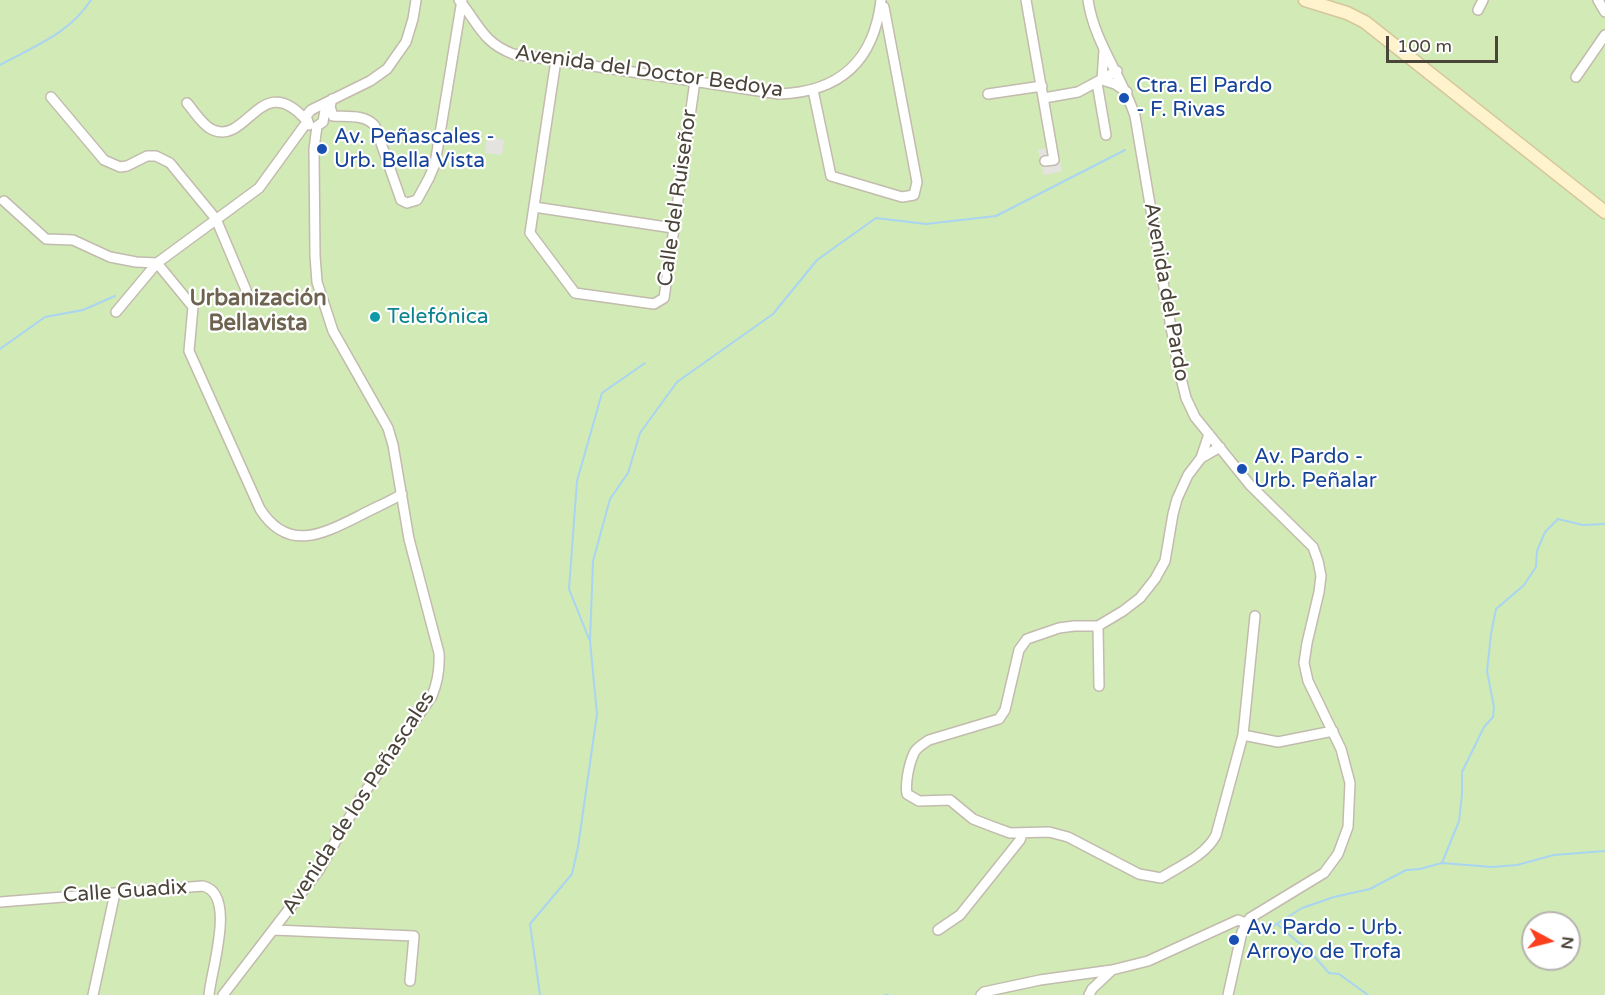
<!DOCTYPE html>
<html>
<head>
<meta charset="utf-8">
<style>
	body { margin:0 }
	#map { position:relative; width:1605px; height:995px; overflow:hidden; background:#f6f3ec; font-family:"Varela Round",sans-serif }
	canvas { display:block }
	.north { position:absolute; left:1521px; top:911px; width:60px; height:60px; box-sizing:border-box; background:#fff; border:2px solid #b7b4b0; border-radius:50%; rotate:97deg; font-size:16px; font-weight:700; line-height:24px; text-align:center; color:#4b4439 }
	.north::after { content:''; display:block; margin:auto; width:21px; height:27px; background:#fc3f1d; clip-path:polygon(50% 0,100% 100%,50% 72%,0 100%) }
	.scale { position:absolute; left:1386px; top:36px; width:112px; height:27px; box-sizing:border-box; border:3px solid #4b4439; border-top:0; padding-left:8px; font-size:18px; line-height:21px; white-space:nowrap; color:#4b4439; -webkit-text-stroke:4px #fff; paint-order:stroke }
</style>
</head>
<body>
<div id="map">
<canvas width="1605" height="995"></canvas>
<div class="north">N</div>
<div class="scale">100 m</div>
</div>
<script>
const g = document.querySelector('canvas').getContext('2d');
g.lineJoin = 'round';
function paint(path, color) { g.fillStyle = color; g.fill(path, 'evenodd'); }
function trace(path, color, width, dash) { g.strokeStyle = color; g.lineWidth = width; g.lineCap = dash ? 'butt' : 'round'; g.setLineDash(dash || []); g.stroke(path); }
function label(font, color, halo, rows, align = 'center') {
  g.font = font + ' "Varela Round",sans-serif'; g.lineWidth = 4.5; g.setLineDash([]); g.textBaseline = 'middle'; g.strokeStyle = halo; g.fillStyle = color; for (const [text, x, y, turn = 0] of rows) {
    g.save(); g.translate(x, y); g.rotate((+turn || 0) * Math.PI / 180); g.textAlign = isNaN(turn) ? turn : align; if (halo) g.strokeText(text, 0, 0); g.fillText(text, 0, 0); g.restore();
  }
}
const green = new Path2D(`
	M0 0H1605V995H0ZM1533 923H1569V959H1533Z`);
const parking = new Path2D(`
	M487 137 504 140 502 155 485 153Z
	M1057 146 1062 171 1044 175 1038 150Z`);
const stream = new Path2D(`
	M0 65C34 46 69 34 91 0
	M0 349 45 317 83 310 115 296
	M589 639 569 589 577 481 602 393 645 363
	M1442 863 1459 821 1462 794V772L1484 727 1493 717 1494 707 1487 671 1491 634 1496 609 1524 585 1536 567 1537 551 1545 532 1558 519 1583 525 1605 524
	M1277 924 1313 955 1329 973 1339 974 1368 995
	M1262 933 1302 908 1334 897 1370 889 1406 870 1420 869 1442 863 1492 867 1517 865 1554 855 1605 851
	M540 995 530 924 572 874 578 847 597 714 590 641 593 561 610 499 628 473 640 433 677 382 773 314 817 260 876 218 926 224 996 216 1125 150
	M885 995H888`);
const street = new Path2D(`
	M459 0C479 24 482 42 513 54L779 94C840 92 874 61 881 0
	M1026 0 1054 160 1045 161
	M1088 0C1094 42 1122 76 1135 116L1167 305 1178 366 1186 398 1195 417 1250 485 1313 547 1318 561 1321 576 1319 592 1307 643 1304 663 1308 681 1341 749 1350 783 1348 827 1338 854 1324 873 1250 918 1242 932 1228 995
	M1598 0 1605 12
	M1478 10 1483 0
	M556 60 530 233 575 293 654 304 664 298 695 81
	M1576 77 1605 35
	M1102 80 1104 50
	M1102 80 1115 84 1127 92
	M1097 83 1106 135
	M813 90 831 176 902 197 914 195 917 182 884 7
	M988 94 1042 86
	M51 97 104 160 120 167 127 166 147 156H156L170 163 216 219 246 290
	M1044 98 1078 92 1117 71
	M332 99 330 107 333 116C347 117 365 114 375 126L401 200 407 203 417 200 429 178 435 164 462 0
	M187 103C194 111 203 126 213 130 248 145 261 68 307 121
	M309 125 306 116 311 110 370 81 387 69 406 42 413 19 416 0
	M317 126 323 122 326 104
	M4 201 46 239 73 240 110 257 136 262 157 263 193 307 189 351 260 509C288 553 323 534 361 515 374 508 389 502 402 494
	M534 207 673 228
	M116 312 157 263 259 188 307 122
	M1209 434 1201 458 1188 475 1177 499 1173 514 1165 561 1155 579 1140 598 1123 611 1098 626H1074L1059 628 1027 639 1019 650 1005 710 999 719 929 740C923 744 917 747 914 753 909 764 905 783 907 794L919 801 950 800 973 819 991 826 1010 833 1049 832 1068 837 1139 874 1161 878C1180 866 1206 855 1216 835L1243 735 1255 616
	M1201 458 1220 447
	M1098 626 1099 686
	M1243 735 1278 742 1333 731
	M0 902 203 886C237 894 211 970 209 995
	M274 930 414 936 410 981
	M938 930 960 915 1020 840 1022 834
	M93 995 115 893
	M223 995 319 870 360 799 432 696C438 681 440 669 439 653L409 539 393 445 388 428 333 331 317 282 315 256 314 149 317 126
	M981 995 984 992 1040 980 1112 970 1148 961 1238 920 1246 923
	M1089 995 1092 989 1112 970`);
const secondary = new Path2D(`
	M1305 0 1347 13 1365 22 1605 212`);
const markers = [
	[1124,98,6,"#1a4fb4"],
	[322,149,6,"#1a4fb4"],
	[375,317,6,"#0f9aa8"],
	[1242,469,6,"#1a4fb4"],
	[1234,940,6,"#1a4fb4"]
];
const streetNames = [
	["Avenida del Doctor Bedoya",649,72,8],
	["Calle del Ruiseñor",678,198,-82],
	["Avenida del Pardo",1166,292,80],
	["Avenida de los Peñascales",359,803,-57],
	["Calle Guadix",125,892,-4]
];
const transitNames = [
	["Ctra. El Pardo",1136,86],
	["- F. Rivas",1136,110],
	["Av. Peñascales -",334,137],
	["Urb. Bella Vista",334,161],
	["Av. Pardo -",1254,457],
	["Urb. Peñalar",1254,481],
	["Av. Pardo - Urb.",1246,928],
	["Arroyo de Trofa",1246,952]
];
const cultureNames = [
	["Telefónica",387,317]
];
const neighbourhoodNames = [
	["Urbanización",258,299],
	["Bellavista",258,324]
];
paint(green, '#d2eab5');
paint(parking, '#e5e3e0');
trace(stream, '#a9d4f2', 2);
trace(street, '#c2bbae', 12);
trace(secondary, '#d6c79b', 15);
trace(street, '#fff', 9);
trace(secondary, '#fff3cd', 12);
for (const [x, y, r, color] of markers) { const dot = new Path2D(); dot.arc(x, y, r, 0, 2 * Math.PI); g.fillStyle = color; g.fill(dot); trace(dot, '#fff', 2); }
label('21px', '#4b4439', '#fff', streetNames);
label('21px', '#164399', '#fff', transitNames, 'left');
label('21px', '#0d838f', '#fff', cultureNames, 'left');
label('bold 22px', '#6e6250', '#fff', neighbourhoodNames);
</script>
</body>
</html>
